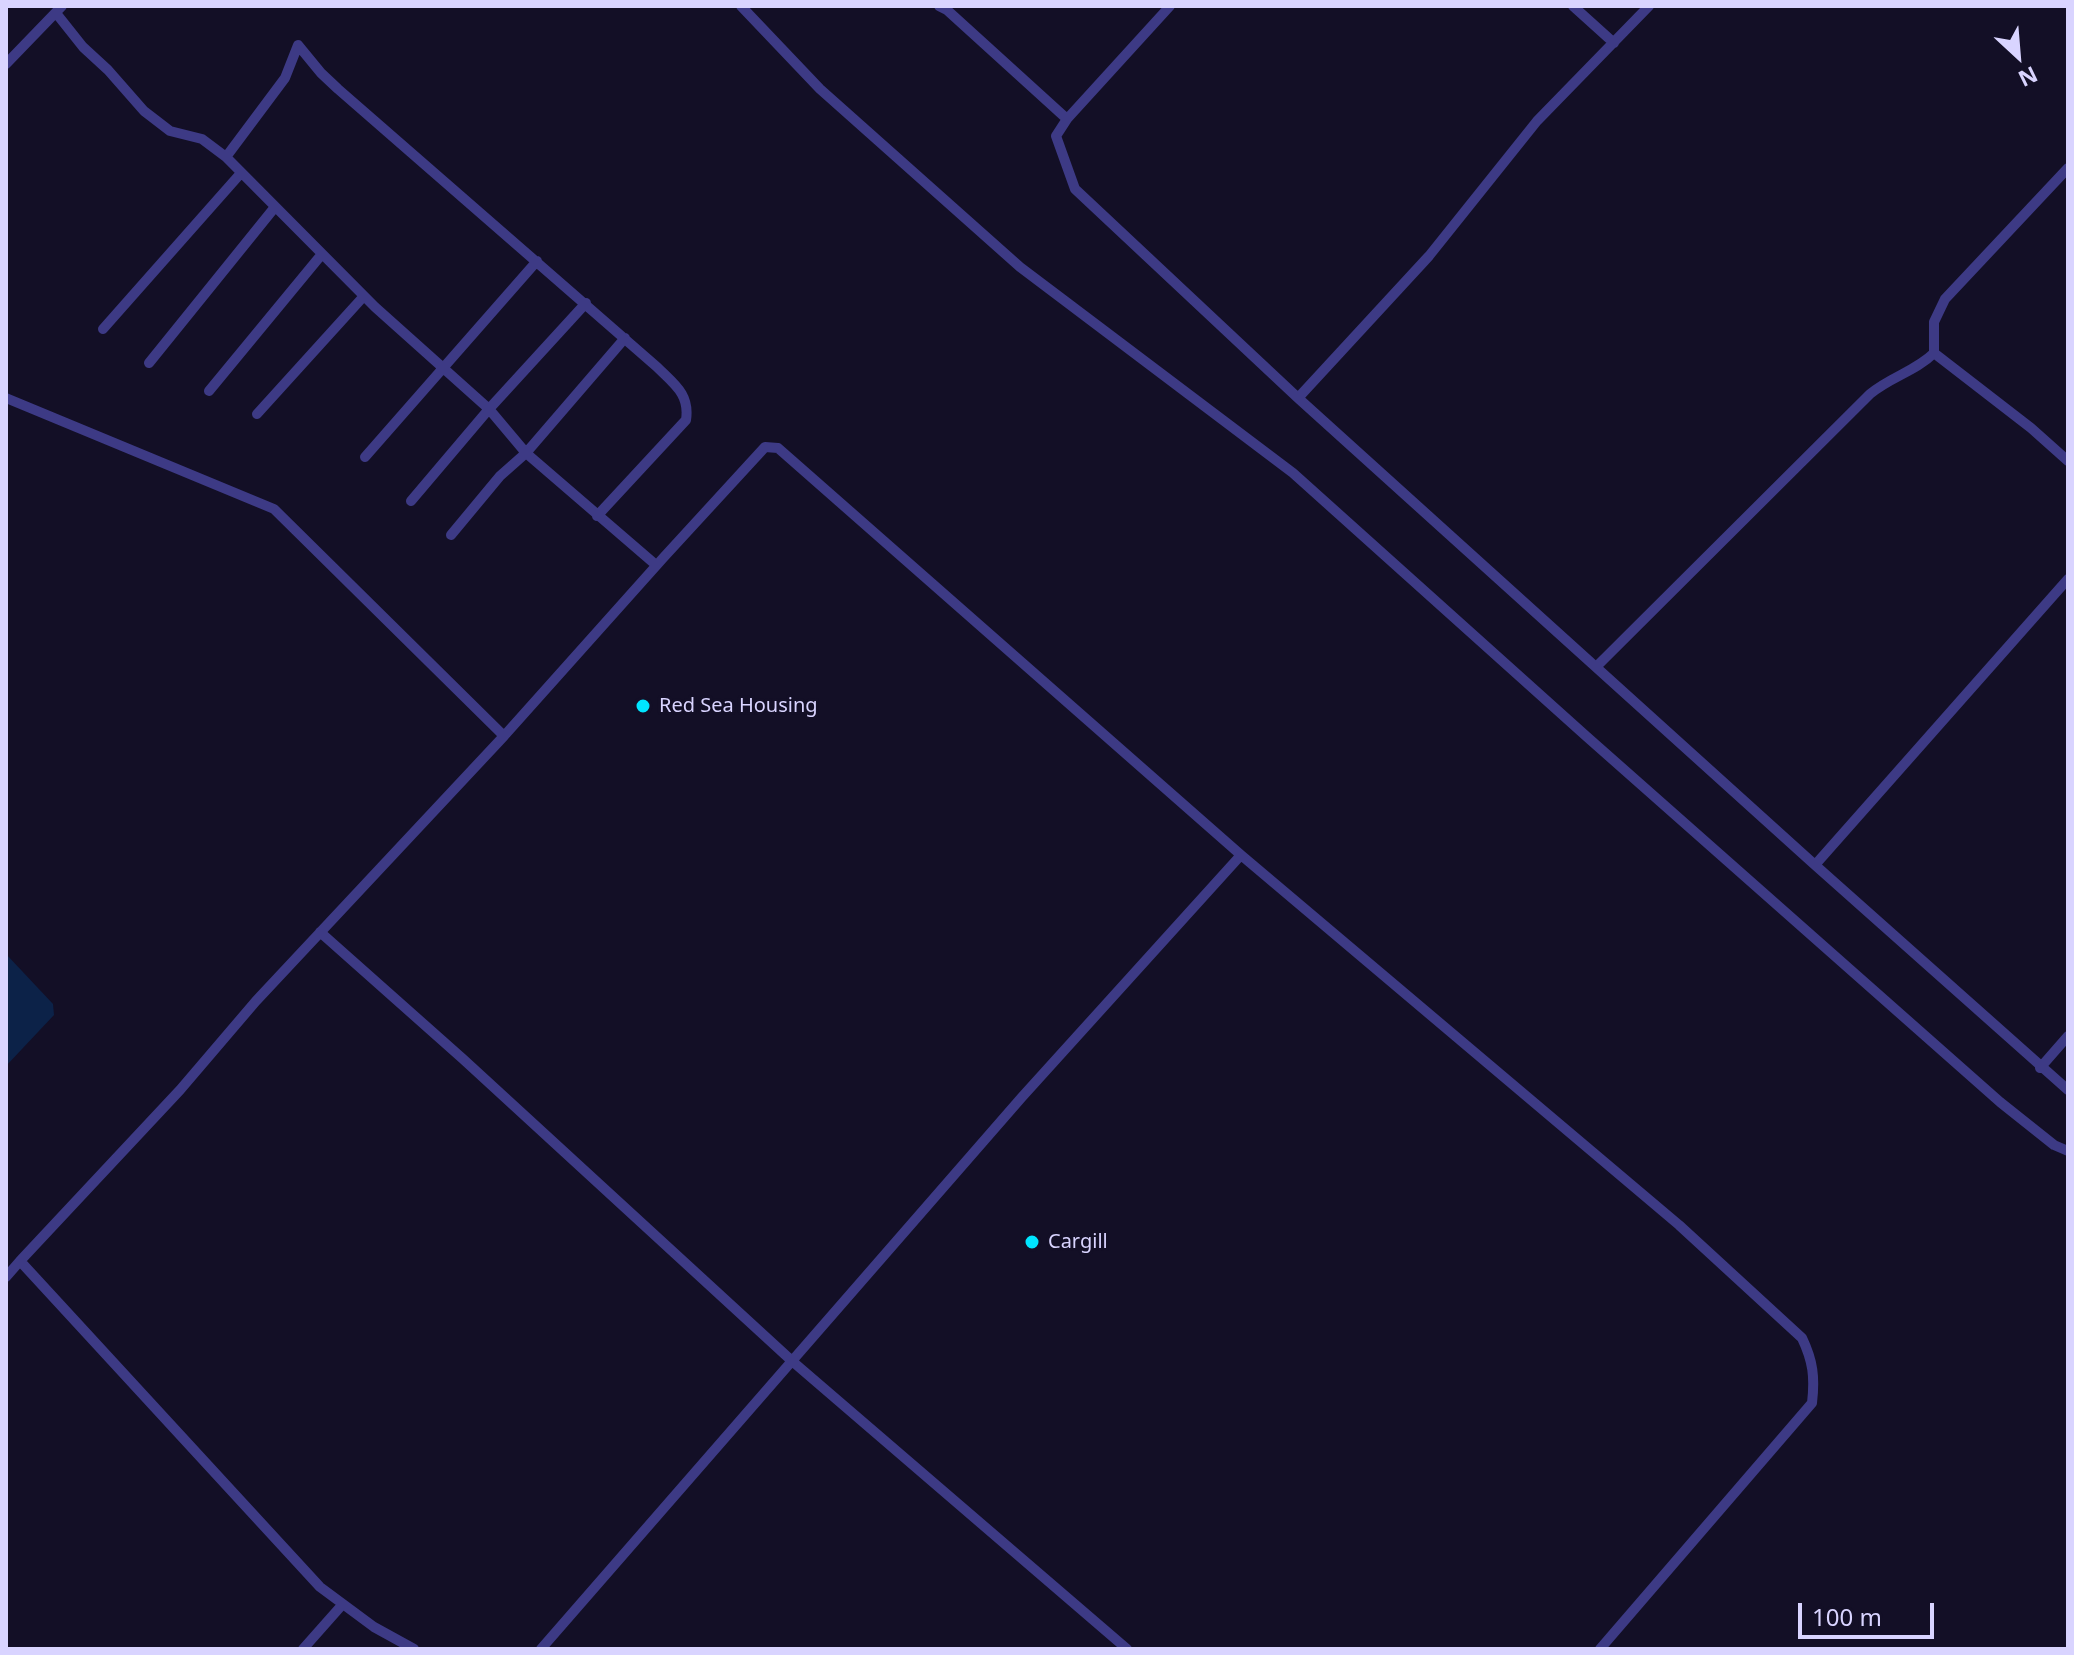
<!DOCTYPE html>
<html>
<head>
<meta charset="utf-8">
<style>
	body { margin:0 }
	#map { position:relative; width:2074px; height:1655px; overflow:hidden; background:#130f26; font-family:"Noto Sans",sans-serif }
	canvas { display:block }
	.frame { position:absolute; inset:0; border:8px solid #d9d4ff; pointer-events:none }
	.north { position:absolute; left:1978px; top:16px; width:80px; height:80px; -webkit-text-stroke:6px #130f26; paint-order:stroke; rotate:154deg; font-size:22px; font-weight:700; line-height:32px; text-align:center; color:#d9d4ff }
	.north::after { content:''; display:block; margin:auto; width:28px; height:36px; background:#d9d4ff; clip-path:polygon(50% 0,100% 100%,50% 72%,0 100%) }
	.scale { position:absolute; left:1798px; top:1603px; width:136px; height:36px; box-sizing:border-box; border:4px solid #d9d4ff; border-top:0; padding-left:10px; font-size:24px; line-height:28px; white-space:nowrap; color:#d9d4ff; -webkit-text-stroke:6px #130f26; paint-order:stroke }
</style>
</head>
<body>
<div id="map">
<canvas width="2074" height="1655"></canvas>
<div class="frame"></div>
<div class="north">N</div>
<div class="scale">100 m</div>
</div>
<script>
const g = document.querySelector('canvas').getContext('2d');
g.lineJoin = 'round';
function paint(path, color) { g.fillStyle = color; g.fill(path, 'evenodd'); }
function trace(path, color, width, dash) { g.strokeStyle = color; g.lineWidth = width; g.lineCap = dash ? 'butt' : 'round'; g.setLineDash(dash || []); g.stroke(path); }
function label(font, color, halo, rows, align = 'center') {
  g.font = font + ' "Noto Sans",sans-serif'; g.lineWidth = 6; g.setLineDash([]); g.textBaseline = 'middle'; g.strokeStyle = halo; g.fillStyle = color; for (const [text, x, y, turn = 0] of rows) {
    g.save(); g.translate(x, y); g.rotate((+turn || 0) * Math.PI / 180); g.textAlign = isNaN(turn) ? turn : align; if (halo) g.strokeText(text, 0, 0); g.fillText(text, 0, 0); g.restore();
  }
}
const water = new Path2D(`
	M6 954 53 1004 54 1015 6 1066Z`);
const street = new Path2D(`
	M741 6 820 89 1020 267 1293 473 1586 736 2000 1102 2054 1145 2068 1151
	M939 6 947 10 1067 119 1056 136 1075 189 1298 398 1815 865 2068 579
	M1573 6 1614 43
	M56 13 83 47 108 70 144 111 170 131 202 139 226 157 375 307 489 409 526 453 656 565
	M6 64 62 6
	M1067 119 1170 6
	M226 157 285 78 298 45 321 73 338 89 657 367C674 384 690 394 686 420L597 516
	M103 329 241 173
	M1934 353 2031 428 2068 461
	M149 363 275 207
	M209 391 322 254
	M6 398 274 509 504 736
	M1298 398 1429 256 1537 121 1649 6
	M257 414 364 296
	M365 457 537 261
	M411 501 489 409 586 303
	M451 535 500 476 526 453 625 338
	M1597 666 1870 394C1890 377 1916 371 1934 353V322L1945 299 2068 168
	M1815 865 2068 1090
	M320 932 463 1059 792 1361 1127 1649
	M2040 1068 2068 1036
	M6 1277 20 1261
	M303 1649 342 1605
	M414 1649 374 1627 320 1587 20 1261 180 1090 256 1001 504 736 664 557 765 447 778 448 1241 855 1679 1225 1802 1338C1813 1361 1815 1377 1812 1403L1600 1649
	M541 1649 1022 1097 1241 855`);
const markers = [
	[643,706,8,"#00e5ff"],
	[1032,1242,8,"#00e5ff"]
];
const poiNames = [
	["Red Sea Housing",659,706],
	["Cargill",1048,1242]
];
paint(water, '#0c2248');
trace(street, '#3d3a85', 10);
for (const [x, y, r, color] of markers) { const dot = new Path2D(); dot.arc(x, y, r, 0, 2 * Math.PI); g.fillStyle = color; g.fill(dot); trace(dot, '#130f26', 3); }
label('20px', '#d9d4ff', '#130f26', poiNames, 'left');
</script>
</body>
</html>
